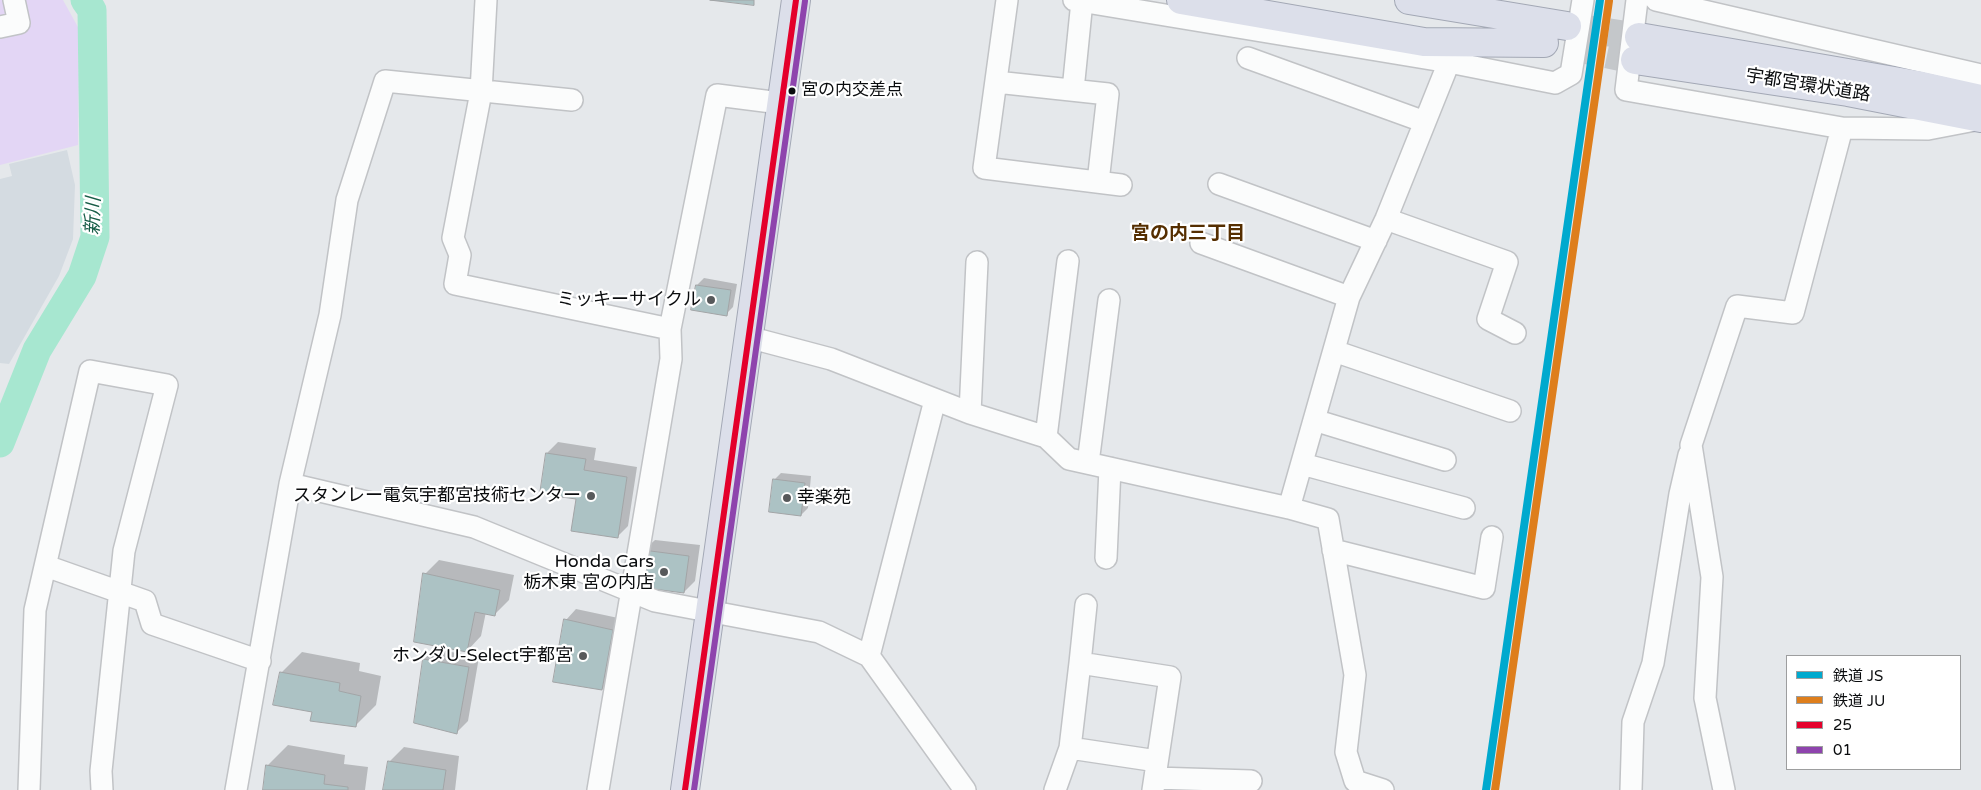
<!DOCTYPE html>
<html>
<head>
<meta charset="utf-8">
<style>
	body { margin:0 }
	#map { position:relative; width:1981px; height:790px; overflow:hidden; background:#e5e8eb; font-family:"Varela Round","Noto Sans JP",sans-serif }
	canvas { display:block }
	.legend { position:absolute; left:1786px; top:655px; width:175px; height:115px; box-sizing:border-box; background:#fff; border:1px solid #9d9e9f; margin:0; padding:6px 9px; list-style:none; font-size:15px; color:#0a0c0e }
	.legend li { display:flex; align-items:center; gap:10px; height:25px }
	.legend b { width:25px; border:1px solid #9d9e9f }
</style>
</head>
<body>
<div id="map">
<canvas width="1981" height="790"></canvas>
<ul class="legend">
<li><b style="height:6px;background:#00a9ce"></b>鉄道 JS</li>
<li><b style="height:6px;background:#de7e1c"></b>鉄道 JU</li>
<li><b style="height:6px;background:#e4002b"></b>25</li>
<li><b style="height:6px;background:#8e44ad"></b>01</li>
</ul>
</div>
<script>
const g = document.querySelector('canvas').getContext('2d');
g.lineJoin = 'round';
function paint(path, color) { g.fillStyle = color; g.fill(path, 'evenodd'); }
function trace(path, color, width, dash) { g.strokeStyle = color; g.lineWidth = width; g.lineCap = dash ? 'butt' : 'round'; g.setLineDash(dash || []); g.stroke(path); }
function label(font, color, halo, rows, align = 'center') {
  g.font = font + ' "Varela Round","Noto Sans JP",sans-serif'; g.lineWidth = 4.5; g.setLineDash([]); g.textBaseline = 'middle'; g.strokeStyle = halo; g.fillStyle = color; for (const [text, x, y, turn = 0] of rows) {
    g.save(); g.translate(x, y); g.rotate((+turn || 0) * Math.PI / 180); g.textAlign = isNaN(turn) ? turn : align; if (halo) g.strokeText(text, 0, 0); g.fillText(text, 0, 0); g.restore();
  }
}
const built = new Path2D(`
	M67 150 75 185 73 239 59 276 9 364 0 363V179L12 176 9 164Z`);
const green = new Path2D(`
	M0 0H63L79 29 78 145 0 165Z`);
const shadow = new Path2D(`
	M704 278 737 284 733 307 726 314 697 285Z
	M558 442 596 448 594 460 637 467 628 526 617 537 578 498 547 453Z
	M781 473 811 476 808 508 801 515 774 480Z
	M655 540 700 545 695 581 684 592 644 550Z
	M439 560 514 575 509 600 495 614 486 612 481 636 467 651 425 574Z
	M576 609 623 619 613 678 602 689 566 620Z
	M435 649 479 657 468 721 457 732 424 659Z
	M302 652 360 663 359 671 381 676 376 705 355 726 314 711 281 673Z
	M288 745 345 755 344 764 368 767 365 790H264L267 766Z
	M404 747 459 756 455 790H384L389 762Z`);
const river = new Path2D(`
	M0 443 37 350 82 276 95 237 92 10 85 0`);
const building = new Path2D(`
	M710 0H754V5Z
	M696 285 731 290 727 316 691 310Z
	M546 453 586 459 584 470 627 477 618 538 571 531 576 499 540 494Z
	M773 479 805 483 801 516 769 512Z
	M643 550 689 556 684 593 638 587Z
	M423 573 500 590 495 616 475 612 467 652 414 642Z
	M564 619 613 630 602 690 553 682Z
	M423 659 469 667 457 734 414 723Z
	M280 672 340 683 339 691 361 696 356 727 310 721 312 712 273 705Z
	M388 761 446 770 443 790H383Z
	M266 765 325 775 324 784 348 787V790H263Z`);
const highwayTunnel = new Path2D(`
	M1567 26 1639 37
	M1566 46 1635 60`);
const minor = new Path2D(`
	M486 0 481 92 453 238 460 255 455 284 670 329
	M1007 0 984 168 1121 185
	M1074 0 1449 62 1555 83 1571 74 1583 0
	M1637 0 1626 90 1842 128 1928 129 1975 120
	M1656 0 1981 75
	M0 27 19 23 14 0
	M1248 58 1425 122
	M996 82 1108 94 1098 182
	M1073 90 1082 1
	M1219 184 1376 241
	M1386 219 1507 262 1488 319 1515 333
	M1201 243 1349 297
	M748 337 831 359 970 413 1046 437 1069 459 1289 508 1328 519 1355 675 1346 752 1355 781 1383 790
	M1334 351 1510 411
	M970 413 977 262
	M1314 420 1445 460
	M1046 437 1068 261
	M1088 463 1109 300
	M1302 464 1464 508
	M290 484 474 527 655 601 819 632 869 656 965 790
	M1289 508 1349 297 1386 219 1449 62
	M1333 550 1484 588 1492 537
	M1106 558 1110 468
	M46 566 145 601 152 624 260 661
	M1086 605 1080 663 1170 677 1153 790
	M869 656 935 400
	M1070 748 1157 761
	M1155 778 1251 781
	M29 790 35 610 90 371 167 385 124 551 101 771 102 790
	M236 790 290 484 330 315 347 200 385 81 572 100
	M598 790 671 359 670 329 717 95 780 103
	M1055 790 1070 748 1080 663
	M1631 790 1633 722 1653 663 1680 494 1689 455
	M1724 790 1705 698 1712 577 1691 445 1737 306 1793 313 1842 128`);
const highway = new Path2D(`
	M1181 0 1424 42 1544 43
	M1409 0 1567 26
	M1639 37 1917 85 1981 99
	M1635 60 1848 92 1981 118
	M685 790 796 0`);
const bus1 = new Path2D(`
	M685 790 796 0`);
const bus2 = new Path2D(`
	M694 790 805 1`);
const rail1 = new Path2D(`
	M1486 790 1600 0`);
const rail2 = new Path2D(`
	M1495 790 1609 1`);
const markers = [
	[792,91,4.5,"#0a0c0e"],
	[711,300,5,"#57595b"],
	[591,496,5,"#57595b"],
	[787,498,5,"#57595b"],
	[664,572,5,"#57595b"],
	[583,656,5,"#57595b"]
];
const busNames = [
	["宮の内交差点",801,91]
];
const streetNames = [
	["宇都宮環状道路",1808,86,9]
];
const poiNames = [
	["ミッキーサイクル",701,300],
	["スタンレー電気宇都宮技術センター",581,496],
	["幸楽苑",797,498,"left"],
	["Honda Cars",654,562],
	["栃木東 宮の内店",654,583],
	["ホンダU-Select宇都宮",573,656]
];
const waterNames = [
	["新川",94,216,-88]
];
const neighbourhoodNames = [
	["宮の内三丁目",1188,234]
];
paint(built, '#d4dbe1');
paint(green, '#e3d6f5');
paint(shadow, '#0003');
trace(river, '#a7e7d0', 29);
paint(building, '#acc2c4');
trace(building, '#a2a4a6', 1);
trace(highwayTunnel, '#c4c7ca', 28, [28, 14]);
trace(minor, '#c1c3c6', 24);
trace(highway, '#a3a8b5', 30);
trace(minor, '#fbfcfc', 21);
trace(highway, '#dcdfea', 28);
trace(bus1, '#e4002b', 6);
trace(bus2, '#8e44ad', 6);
trace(rail1, '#00a9ce', 8);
trace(rail2, '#de7e1c', 8);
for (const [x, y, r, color] of markers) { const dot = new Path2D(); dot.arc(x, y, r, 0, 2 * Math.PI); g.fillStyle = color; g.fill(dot); trace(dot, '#fff', 2); }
label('17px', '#0a0c0e', '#fff', busNames, 'left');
label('18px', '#0a0c0e', '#fff', streetNames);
label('18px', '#0a0c0e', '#fff', poiNames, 'right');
label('italic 19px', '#175d47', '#fff', waterNames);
label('bold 19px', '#552e00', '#fff', neighbourhoodNames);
</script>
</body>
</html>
